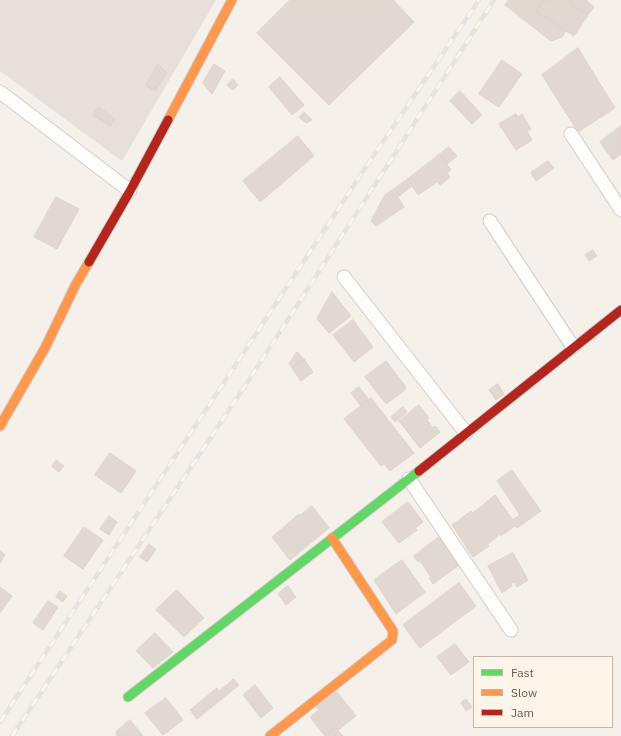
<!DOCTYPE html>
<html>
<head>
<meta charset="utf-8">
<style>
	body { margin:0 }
	#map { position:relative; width:621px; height:736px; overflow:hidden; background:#f5f0e9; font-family:"IBM Plex Sans",sans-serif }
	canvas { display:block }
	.legend { position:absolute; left:473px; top:656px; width:140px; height:72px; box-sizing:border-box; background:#fdf5ea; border:1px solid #c5b6ab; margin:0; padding:5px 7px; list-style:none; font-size:12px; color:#70574c }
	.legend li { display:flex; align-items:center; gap:8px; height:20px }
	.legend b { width:20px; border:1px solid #c5b6ab }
</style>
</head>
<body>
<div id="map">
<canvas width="621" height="736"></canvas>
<ul class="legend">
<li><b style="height:5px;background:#63d668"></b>Fast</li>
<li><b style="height:5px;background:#ff974d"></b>Slow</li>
<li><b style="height:5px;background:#b3261e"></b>Jam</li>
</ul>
</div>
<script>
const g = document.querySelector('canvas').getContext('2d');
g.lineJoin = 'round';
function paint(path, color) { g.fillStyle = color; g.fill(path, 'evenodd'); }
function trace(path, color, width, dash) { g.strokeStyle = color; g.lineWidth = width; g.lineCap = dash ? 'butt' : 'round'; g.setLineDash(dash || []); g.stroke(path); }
const industrial = new Path2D(`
	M0 0H216L122 161 0 71Z`);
const building = new Path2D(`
	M290 0H393L414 22 329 105 257 33Z
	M509 0H544L536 11 566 31 562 37 551 41 505 5Z
	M544 0H572L570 3 588 15 574 36 536 11Z
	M572 0H586L594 7 588 15 570 3Z
	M578 48 615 108 578 132 542 75Z
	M502 60 522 74 499 107 479 94Z
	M158 64 167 73 155 91 146 86Z
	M214 64 225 71 212 94 203 83Z
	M280 77 304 105 292 115 269 87Z
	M233 79 238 85 233 90 227 85Z
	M460 91 482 115 472 124 450 101Z
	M99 107 115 119 110 126 93 115Z
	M304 112 312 120 306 123 299 117Z
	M516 114 518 117 522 114 531 129 527 131 532 140 516 150 499 124Z
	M621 126V154L613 160 600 142Z
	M298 136 314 156 260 202 243 181Z
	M449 147 457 156 447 164 440 154Z
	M440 154 451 170 447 173 450 177 440 185 437 182 418 195 408 179Z
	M548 161 554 168 536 181 531 173Z
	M408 179 412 186 398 197 404 207 376 226 371 221 384 196Z
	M56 197 79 209 57 249 34 237Z
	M593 250 597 256 589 261 585 255Z
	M332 292 351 316 329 333 317 319Z
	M353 320 373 347 354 362 333 335Z
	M297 352 304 359 292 368 289 364Z
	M304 359 313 372 301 381 292 368Z
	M386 361 406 387 405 390 386 404 365 377Z
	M498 384 504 394 496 400 489 390Z
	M359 387 369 400 361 406 351 393Z
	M371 398 414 453 390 471 384 464 381 466 344 419Z
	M419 405 429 418 427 420 433 428 435 426 440 432 420 448 399 421Z
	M403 407 407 412 395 422 391 417Z
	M110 453 136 471 121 493 95 475Z
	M56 460 64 466 59 472 52 467Z
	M512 470 541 511 517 528 515 526 501 536 500 534 487 545 489 546 473 557 452 525 471 511 472 513 478 509 495 495 513 520 520 515 497 481Z
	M408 502 423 522 415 528 417 530 399 543 382 522Z
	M312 506 329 528 290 560 272 537 299 514 300 515Z
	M109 516 117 522 109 535 100 529Z
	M84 527 103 540 83 569 64 556Z
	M439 537 459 565 433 584 429 578 431 577 420 561 418 562 414 556Z
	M149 544 156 549 147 562 140 557Z
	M0 551 5 555 0 563Z
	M513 553 528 580 517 587 514 582 511 584 512 586 502 593 488 566Z
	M402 560 425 592 396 614 374 580Z
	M459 583 476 606 420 648 403 625Z
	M288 586 296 597 286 605 278 594Z
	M0 587 12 596 0 613Z
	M177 590 204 618 184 637 156 610Z
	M60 591 67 596 63 602 56 597Z
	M48 601 58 607 43 630 33 623Z
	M155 633 173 652 153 668 136 651Z
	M455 644 469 662 451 675 437 657Z
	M234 679 239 685 197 719 190 710 217 688 219 691Z
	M255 685 273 708 261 718 243 695Z
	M336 691 356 716 338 730 335 727 325 736 310 717 319 710 316 707Z
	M166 698 183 720 163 735 145 713Z
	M466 699 472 707 466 711 461 703Z
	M130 720 143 736H117L116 732Z
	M335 727 343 736H325Z`);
const street = new Path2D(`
	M0 92 130 191
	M571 134 621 210
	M490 221 573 347
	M344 277 466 433
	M409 479 511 630`);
const fast = new Path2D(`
	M128 697 419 471`);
const slow = new Path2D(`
	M168 120 232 0
	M0 426 45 348 76 284 89 262
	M270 736 392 640 393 631 332 538`);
const jam = new Path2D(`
	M89 262 130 191 168 120
	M419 471 621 310`);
const rail = new Path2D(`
	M0 722 366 167 479 0
	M12 736 247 383 494 0`);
paint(industrial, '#e7e0da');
paint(building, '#e1d8d1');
trace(building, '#ded3cc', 1);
trace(street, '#d4cdc8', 15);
trace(fast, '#d4ccc6', 11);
trace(slow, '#d4ccc6', 11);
trace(jam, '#d4ccc6', 11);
trace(street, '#fefdfc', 13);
trace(fast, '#63d668', 9);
trace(slow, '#ff974d', 9);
trace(jam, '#b3261e', 9);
trace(rail, '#e4e2e4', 4.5);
trace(rail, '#fdf5ea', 3, [9]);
</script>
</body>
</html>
